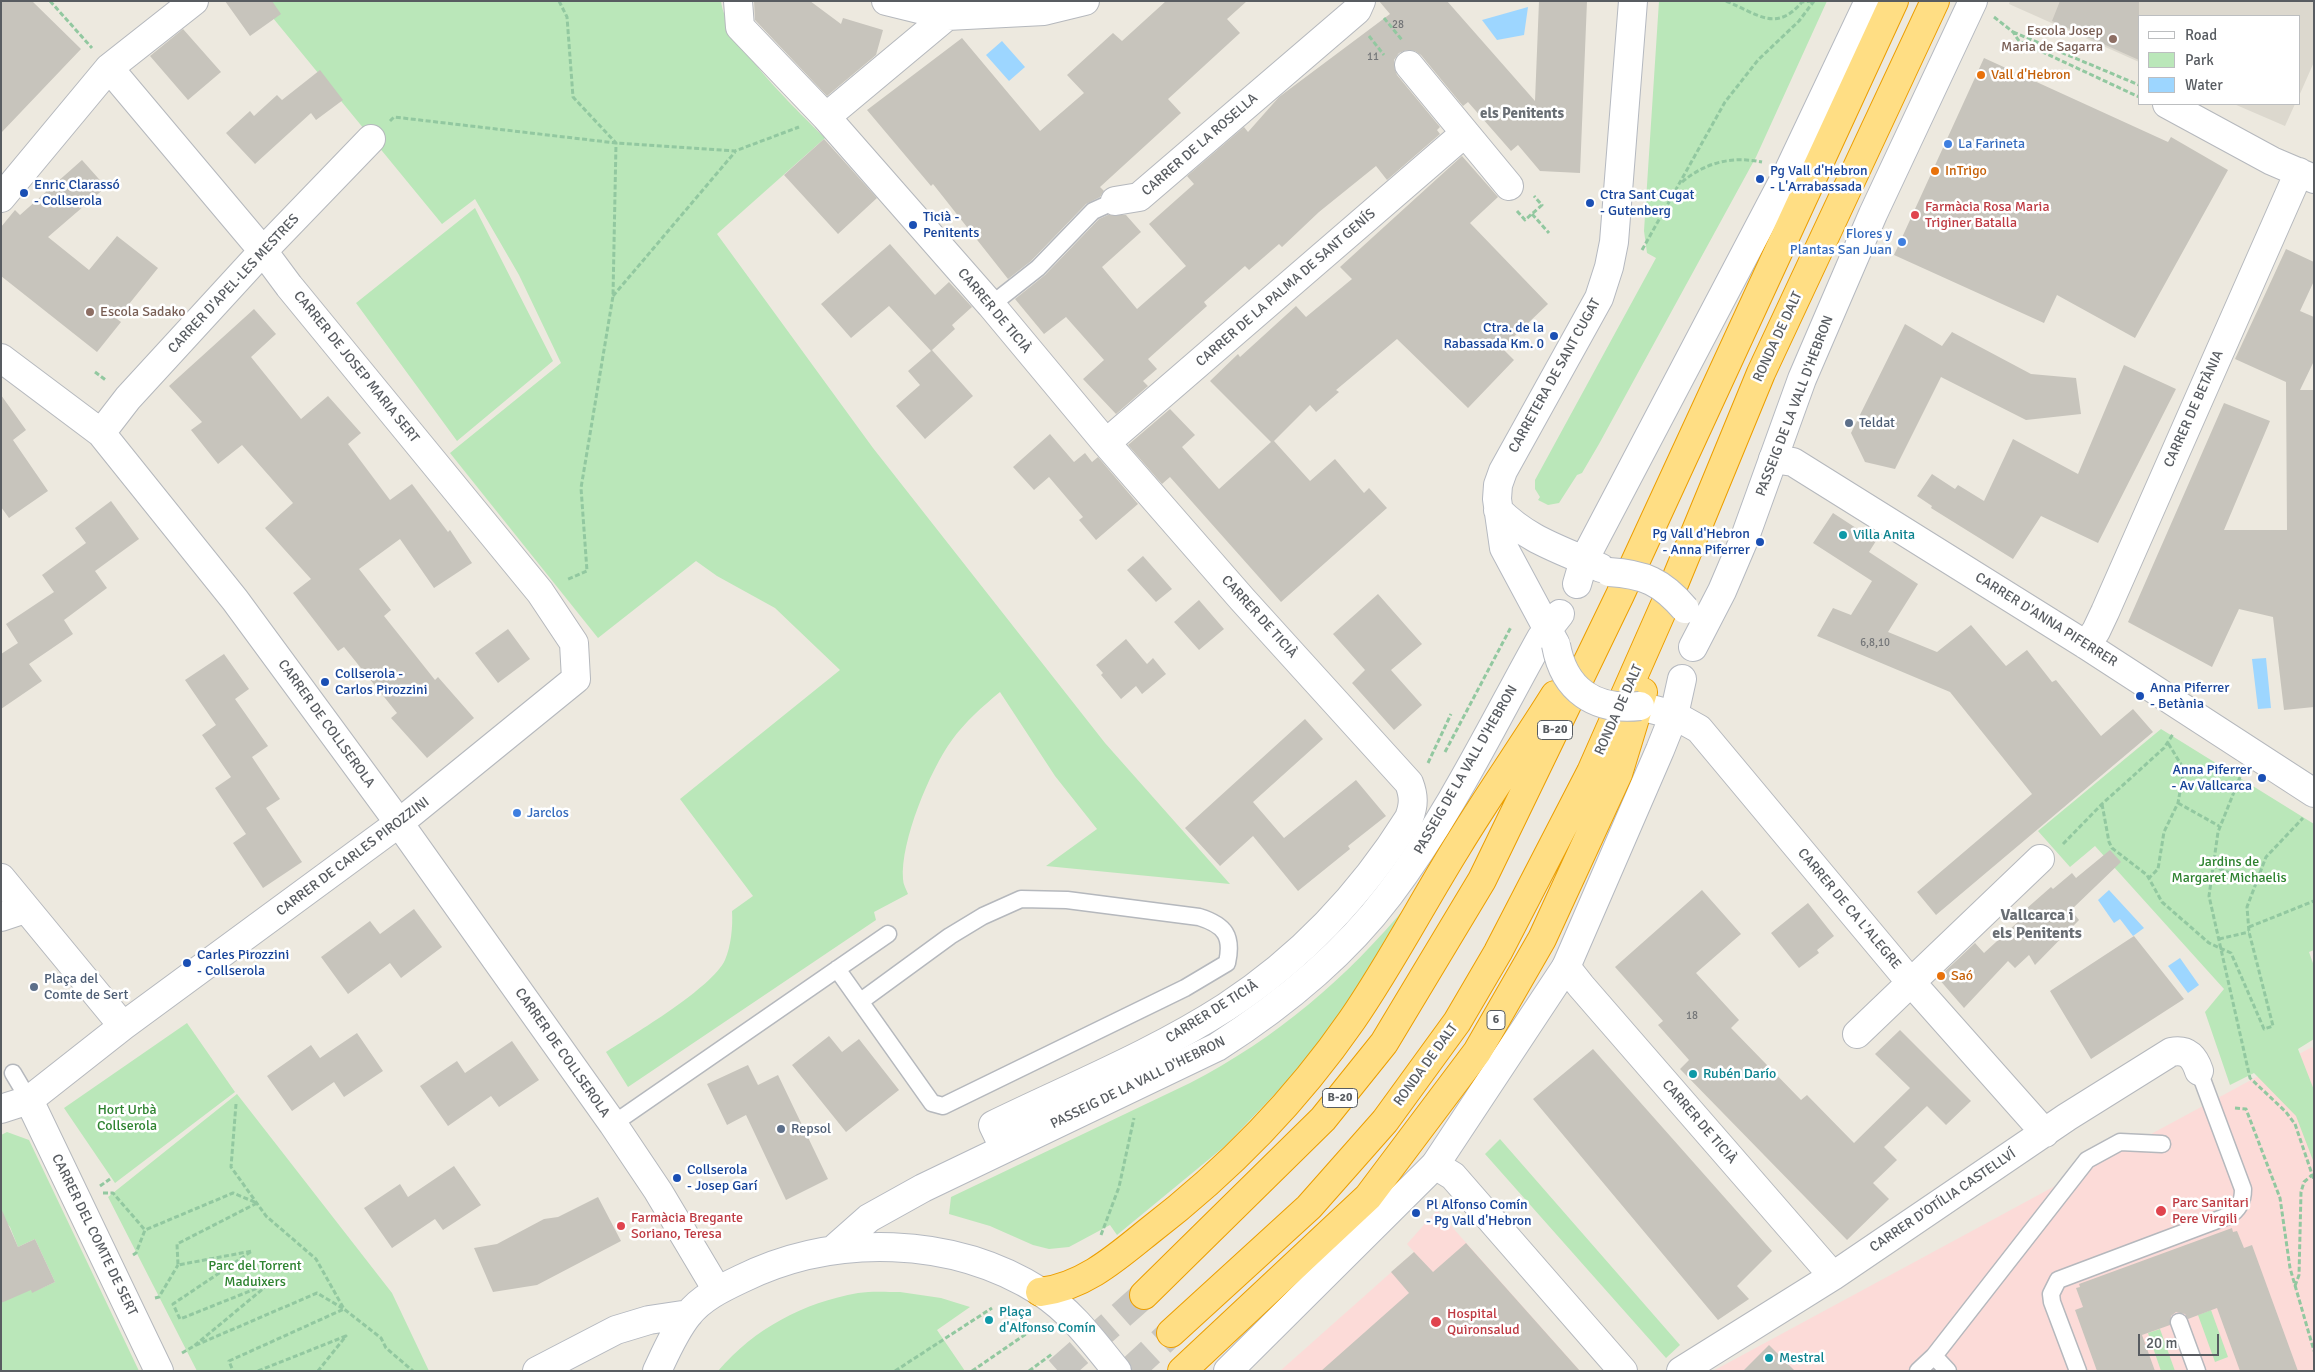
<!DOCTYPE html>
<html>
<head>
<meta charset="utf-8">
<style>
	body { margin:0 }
	#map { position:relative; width:2315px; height:1372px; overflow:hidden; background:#ede9df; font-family:Signika,sans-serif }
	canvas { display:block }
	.frame { position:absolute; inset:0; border:2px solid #585c61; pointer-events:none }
	.legend { position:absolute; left:2138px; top:15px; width:162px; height:90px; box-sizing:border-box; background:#fff; border:1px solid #bcbec0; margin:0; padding:6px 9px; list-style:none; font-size:15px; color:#585c61 }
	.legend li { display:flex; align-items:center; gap:10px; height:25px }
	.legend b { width:25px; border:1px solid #bcbec0 }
	.scale { position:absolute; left:2138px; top:1334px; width:81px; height:22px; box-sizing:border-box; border:2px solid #585c61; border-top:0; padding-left:6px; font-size:15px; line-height:18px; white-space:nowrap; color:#585c61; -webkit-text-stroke:4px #fff; paint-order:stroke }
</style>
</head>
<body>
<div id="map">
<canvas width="2315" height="1372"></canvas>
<div class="frame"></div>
<ul class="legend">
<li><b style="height:6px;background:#fff"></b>Road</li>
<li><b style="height:14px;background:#bae7b9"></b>Park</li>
<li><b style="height:14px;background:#9dd6ff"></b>Water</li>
</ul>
<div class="scale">20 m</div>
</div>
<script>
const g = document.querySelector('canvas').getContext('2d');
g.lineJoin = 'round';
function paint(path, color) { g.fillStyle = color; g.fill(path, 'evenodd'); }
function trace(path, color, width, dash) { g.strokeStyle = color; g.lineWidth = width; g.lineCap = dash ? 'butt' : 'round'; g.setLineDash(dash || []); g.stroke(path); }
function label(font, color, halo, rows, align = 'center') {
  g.font = font + ' Signika,sans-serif'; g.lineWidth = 5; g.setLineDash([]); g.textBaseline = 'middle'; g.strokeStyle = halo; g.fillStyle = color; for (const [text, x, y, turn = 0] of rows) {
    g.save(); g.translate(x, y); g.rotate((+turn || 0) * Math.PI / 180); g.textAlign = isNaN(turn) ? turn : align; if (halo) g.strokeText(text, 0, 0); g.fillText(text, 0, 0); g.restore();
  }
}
const education = new Path2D(`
	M2010 1H2314V62L2299 96V16H2139V62L2009 4Z
	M2234 104H2295L2285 126Z`);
const medical = new Path2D(`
	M2312 1047 2314 1051V1371H1713Z
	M1437 1210 1580 1371H1280L1414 1252 1407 1244Z`);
const green = new Path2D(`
	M259 1H721C726 43 795 108 825 138L717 234 873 448 1105 743 1230 884 1046 866 1097 829 1055 776 1000 692C983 706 965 722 952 740 930 770 900 842 903 879 903 884 906 889 908 894L874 912 876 920 628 1087 606 1052C634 1034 712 988 725 960 731 946 733 927 732 911L753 896 680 799 840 670 775 608 717 576 696 561 598 638 450 453 561 363 519 275 475 199 442 224Z
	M1659 1H1827L1756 157 1599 444 1582 473 1577 475 1559 503 1548 505 1538 500 1540 497 1535 489V480L1656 258 1647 253 1644 231Z
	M475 208 553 361 457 441 356 303Z
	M2161 729 2314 824V950L2309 952 2314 966V1039L2298 1049 2314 1090V1163L2296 1116 2254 1073 2230 1085 2205 1012 2224 989 2095 846 2070 867 2038 831Z
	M1409 903 1369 977 1295 1073 1225 1146 1117 1235 1110 1225 1069 1247 1049 1249 1033 1245 990 1226 949 1214 951 1197 1190 1083C1277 1038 1347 978 1409 903Z
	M187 1023 235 1092 115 1183 64 1108Z
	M237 1094 392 1293 429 1371H197L108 1197Z
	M7 1132 29 1140 139 1371H1V1303L29 1285 33 1292 55 1282 35 1239 18 1247 10 1227 1 1216V1135Z
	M1500 1139 1680 1345 1666 1358 1485 1154Z
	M900 1292 941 1298 970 1307 937 1330 965 1371H718C755 1328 803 1303 858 1293 871 1291 887 1292 900 1292Z
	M2211 1310 2228 1357 2215 1362 2198 1315Z
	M2160 1329 2175 1371H2161L2148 1333Z`);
const water = new Path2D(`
	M1528 7 1524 35 1497 40 1482 20Z
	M1002 41 1025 67 1009 81 986 55Z
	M2266 658 2271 708 2258 709 2252 659Z
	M2109 890 2144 928 2133 936 2120 919 2114 923 2098 900Z
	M2180 958 2199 985 2188 993 2168 966Z`);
const building = new Path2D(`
	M1 1H32L81 49 1 133Z
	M225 1H272L281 14 250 36Z
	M754 1H810L841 24 843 18 883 30 876 55 827 96 755 20Z
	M1166 1H1247L1227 19 1240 33 1168 99 1181 113 1100 187 1104 191 1100 197 1086 204 1031 261 1008 279 933 184 931 186 867 110 962 38 1040 131 1084 93 1067 75 1113 33 1122 41Z
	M1379 1H1447L1535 101 1539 1H1587L1580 173 1540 171 1518 145 1511 151 1468 102 1463 106 1421 55 1415 51 1407 50 1399 53 1394 60V67L1397 75 1440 127 1437 130 1440 134 1387 180 1376 166 1319 212 1282 247 1279 244 1249 270 1245 266 1204 302 1207 306 1148 359 1157 369 1143 381 1148 386 1116 414 1083 379 1104 360 1066 317 1044 334 1015 299 1045 275 1099 219 1108 215H1126L1141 232 1102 267 1137 309 1186 266 1149 224 1194 184 1187 176 1244 127 1248 132 1279 97 1390 14Z
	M2060 1H2139V60L2052 21Z
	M183 29 221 72 188 100 150 56Z
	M1984 58 2168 142 2171 137 2228 170 2135 338 2057 295 2044 323 1894 255Z
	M320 70 343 100 316 120 311 113 255 164 226 133 250 111 254 116 277 95 282 100Z
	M824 139 877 198 838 234 784 175Z
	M1462 156 1498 197 1470 223 1548 304 1502 348 1514 360 1468 408 1397 339 1336 390 1339 392 1316 412 1310 405 1274 441 1310 481 1335 459 1364 493 1369 488 1387 508 1281 602 1170 477 1162 484 1128 445 1170 409 1195 435 1182 447 1219 489 1271 442 1210 381 1238 354 1240 357 1296 306 1306 317 1352 279 1340 267Z
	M82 160 106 187 48 237 89 270 117 236 158 268 117 319 121 322 97 352 1 276V227L15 210 20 215Z
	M890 244 935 295 949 282 972 307 952 325 955 329 932 350 973 396 925 439 896 406 920 385 908 371 931 351 889 306 851 338 821 304Z
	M2286 249 2314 262V281L2300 311 2314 317V361L2300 390H2314V707L2284 710 2273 617 2239 609 2212 667 2128 622 2224 403 2270 421 2224 530H2287L2286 382 2235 359Z
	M254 309 276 334 251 357 301 419 328 396 361 433 348 444 390 500 412 484 448 532 450 530 472 563 434 588 400 539 359 569 391 610 384 616 435 680 438 677 474 718 427 758 391 718 397 713 344 647 338 651 293 593 311 579 265 528 293 503 242 445 218 464 191 430 202 422 169 386Z
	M1905 324 1942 346 1952 332 2031 374 2076 378 2081 414 2026 420 1941 377 1895 469 1865 462 1851 433Z
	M2124 365 2176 389 2098 543 2041 516 2013 559 1931 508 1932 506 1917 496 1932 474 1955 489 1958 485 1984 501 2013 439 2078 474Z
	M1 395 26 430 13 440 48 491 9 518 1 507Z
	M1050 434 1074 462 1085 453 1092 462 1098 457 1138 504 1096 540 1079 520 1083 517 1049 477 1034 490 1013 467Z
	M111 501 139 539 95 571 107 588 64 620 73 634 29 664 42 681 1 709V654L18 643 6 624 54 592 42 575 86 543 75 528Z
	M1833 513 1876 541 1869 552 1918 584 1888 632 1937 652 1971 625 2006 666 2027 650 2052 682 2056 680 2101 736 2133 709 2153 732 1936 915 1917 892 2032 794 1950 692 1817 636 1833 608 1851 615 1872 581 1813 543Z
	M1143 556 1172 589 1156 602 1127 570Z
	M1378 594 1422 644 1391 670 1422 705 1394 730 1352 683 1365 670 1333 634Z
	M1199 600 1224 629 1199 650 1174 622Z
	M508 629 530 659 498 683 475 653Z
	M1126 639 1147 664 1153 658 1166 674 1142 694 1136 686 1121 699 1101 675 1103 673 1096 665Z
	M224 654 249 689 235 699 268 746 252 757 280 799 266 808 302 862 263 888 233 843 246 834 215 788 231 777 202 735 216 725 185 680Z
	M1305 719 1323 739 1253 802 1284 838 1356 780 1386 816 1348 846 1350 849 1298 891 1253 836 1220 866 1185 828Z
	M2110 850 2121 862 2071 910 2079 920 2035 965 2029 955 2015 968 2008 961 1964 1008 1938 978 1975 943 1984 953 2020 920 2018 916 2051 887 2053 889 2072 873 2076 878Z
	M1702 890 1741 934 1696 973 1739 1020 1731 1028 1801 1100 1807 1095 1854 1143 1910 1088 1875 1054 1900 1030 1971 1101 1946 1125 1927 1106 1884 1147 1897 1160 1873 1183 1889 1199 1847 1240 1680 1069 1689 1060 1658 1025 1663 1021 1615 967Z
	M1808 903 1834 936 1817 950 1819 953 1799 968 1771 933Z
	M414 909 442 947 401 978 390 963 348 994 321 957 370 921 380 934Z
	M2134 936 2184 999 2091 1059 2050 991Z
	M357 1033 383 1071 344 1097 334 1082 292 1111 267 1076 311 1045 320 1058Z
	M829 1036 842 1052 859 1039 899 1090 846 1132 792 1065Z
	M512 1041 539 1080 499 1107 491 1096 448 1126 420 1086 457 1061 465 1073Z
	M1593 1049 1772 1251 1737 1286 1749 1299 1718 1320 1533 1099Z
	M748 1065 758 1085 778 1075 828 1179 786 1200 746 1115 727 1125 707 1084Z
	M454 1166 481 1205 443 1230 435 1219 392 1248 364 1208 400 1184 408 1197Z
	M598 1197 621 1241 537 1285 493 1292 474 1248 497 1244 544 1219 558 1217Z
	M1 1208 18 1247 35 1239 55 1282 32 1293 31 1290 1 1303Z
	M2232 1228 2233 1232 2237 1231 2244 1248 2252 1245 2298 1371H2240L2217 1308 2188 1319 2185 1314 2176 1312 2171 1316 2170 1325 2142 1335 2155 1371H2097L2075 1310 2083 1307 2076 1288 2080 1287 2079 1284Z
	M1466 1243 1580 1371H1321L1409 1293 1391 1272 1414 1252 1433 1272Z
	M1769 1345 1795 1371H1743Z`);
const highwayTunnel = new Path2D(`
	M1058 1371 1144 1295
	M1130 1371 1171 1333`);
const path = new Path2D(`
	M50 1 92 48
	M559 1 567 17 573 97 616 143 613 296 581 488 587 571 566 580
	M1726 1C1758 14 1776 33 1802 2L1811 1
	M1994 17 2013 32 2019 41 2139 97
	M1384 18 1402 40
	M2013 32 2139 85
	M1369 36 1384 55
	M390 121 394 117 616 143 735 151 799 127
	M1682 182C1706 162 1732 156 1762 162
	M1517 211 1525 220 1542 205 1534 196
	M1532 214 1549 233
	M1642 250 1725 102 1758 60 1799 21 1814 1
	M613 296 735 152
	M95 372 107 381
	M1445 752 1511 627
	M1428 763 1451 714
	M2240 777 2218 832 2209 896 2250 1078 2286 1112 2295 1124 2314 1180
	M2178 803 2219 826
	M2102 804 2109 842 2112 848 2147 875 2162 902 2209 943 2231 953 2264 1029 2273 1026 2249 932 2247 907 2266 857 2303 818
	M2063 844 2102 804 2164 748 2173 734
	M2212 866 2256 883
	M2148 879 2158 869 2164 832 2178 803 2183 775 2182 766 2168 743
	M2249 927 2314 901
	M2219 939 2249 932
	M236 1104 231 1167 266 1216 316 1259 344 1309 381 1338 386 1348 413 1371
	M2235 1108 2246 1109 2280 1198 2290 1268 2314 1351
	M100 1186 110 1179
	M103 1193H113L145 1230
	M1101 1235 1119 1187 1134 1118
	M133 1255 136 1253 145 1230 233 1193 257 1203 177 1244 178 1265 252 1251 173 1304 180 1319 270 1283 194 1346 317 1293 344 1309 229 1361 233 1371
	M2295 1286 2299 1275 2301 1192 2304 1182 2312 1175
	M155 1298 159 1297 178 1265
	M182 1353 194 1346
	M258 1371 346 1336 318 1371
	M895 1371 992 1308
	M972 1371 1029 1332
	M1029 1371 1052 1354`);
const lane = new Path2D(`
	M991 305 1038 268 1093 211 1115 201
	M837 969 932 1103 943 1106 1185 988 1227 963C1233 936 1225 925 1199 917L1067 900 1021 899 983 916 950 936 861 1001
	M13 1073 29 1100
	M613 1124 888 934
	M2179 1322 2197 1371
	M1918 1371 1934 1356
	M1948 1371 1934 1356 2087 1160 2120 1142 2162 1144
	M2078 1371 2052 1302 2051 1294 2058 1280 2228 1216C2239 1210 2243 1202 2243 1189L2199 1071`);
const street = new Path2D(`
	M738 1 740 27 826 117 991 305 1106 443 1242 599 1409 783C1414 796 1414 805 1409 818 1362 893 1301 958 1226 1007 1153 1054 1071 1087 993 1125L1004 1148
	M886 1 947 16 1044 11 1085 1
	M1409 65 1509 186
	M2167 104 2272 161 2314 179
	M826 117 947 16
	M1 198 109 68 194 1
	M1115 201 1139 197 1357 10 1361 1
	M1 358 101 433 235 600 399 823 613 1124 658 1191 717 1290
	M101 433 128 398 263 251 371 139
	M1106 443 1465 133
	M1773 459 1793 462 2086 645 2314 793
	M2086 645 2096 631 2105 612 2299 172
	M1640 706 1674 715 1699 729 1902 972 2045 1133
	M1 878 123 1026
	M1 917 25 909
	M1566 967 1581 986 1833 1276
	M1857 1034 2040 859
	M29 1100 159 1371
	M1 1109 29 1100 123 1026 399 823 576 679 574 643 540 592 289 286 263 251 109 68
	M1435 1165 1453 1176 1623 1371
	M1681 1371 1833 1276 2067 1117 2171 1052C2187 1049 2194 1056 2199 1071`);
const secondary = new Path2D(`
	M1498 510C1530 542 1561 549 1601 568
	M1577 584 1584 560 1789 170 1869 1
	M1555 643 1504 548 1497 499 1498 485 1503 471 1599 298 1609 267 1614 242 1633 1
	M1693 647 1722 591 1745 537 1802 379 1873 214 1973 1
	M834 1249 869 1218 923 1188 1217 1047C1281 1006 1343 956 1389 895 1449 816 1493 724 1541 638L1560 614
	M537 1371 616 1330 649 1320 689 1314
	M657 1371C666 1352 675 1331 688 1315 701 1298 722 1288 741 1279 834 1233 953 1236 1041 1292 1072 1312 1094 1343 1117 1371
	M1228 1371 1435 1165 1566 967 1660 750 1674 715 1682 679`);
const highway = new Path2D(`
	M1040 1292C1083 1287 1116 1258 1148 1232 1226 1172 1296 1101 1352 1020 1390 965 1421 905 1457 847 1488 796 1523 746 1555 695
	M1144 1295 1323 1119 1384 1043 1482 880 1620 595 1894 1
	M1171 1333 1309 1207 1385 1121 1457 1022 1498 952 1591 772 1674 584 1761 373 1935 1
	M1182 1371 1368 1197 1477 1052 1542 939 1618 774 1643 692`);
const secondaryBridge = new Path2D(`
	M1609 572C1644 574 1662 582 1685 609
	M1556 645C1564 690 1595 711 1640 706`);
const markers = [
	[2113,39,5,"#8d6e63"],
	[1981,75,5,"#e8710a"],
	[1948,144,5,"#3f7fe0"],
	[1935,171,5,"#e8710a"],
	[1760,179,5,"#1a4fb4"],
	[24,193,5,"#1a4fb4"],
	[1590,203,5,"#1a4fb4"],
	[1915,215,5,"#e0444e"],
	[913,225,5,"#1a4fb4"],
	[1902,242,5,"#3f7fe0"],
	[90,312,5,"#8d6e63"],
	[1554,336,5,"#1a4fb4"],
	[1849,423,5,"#5c6f8a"],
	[1843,535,5,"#0f9aa8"],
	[1760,542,5,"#1a4fb4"],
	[325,682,5,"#1a4fb4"],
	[2140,696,5,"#1a4fb4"],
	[2262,778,5,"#1a4fb4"],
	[517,813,5,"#3f7fe0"],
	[187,963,5,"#1a4fb4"],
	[1941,976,5,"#e8710a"],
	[34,987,5,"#5c6f8a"],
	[1693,1074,5,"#0f9aa8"],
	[781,1129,5,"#5c6f8a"],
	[677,1178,5,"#1a4fb4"],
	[2161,1211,6,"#e0444e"],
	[1416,1213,5,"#1a4fb4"],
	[621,1226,5,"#e0444e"],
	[989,1320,5,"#0f9aa8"],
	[1436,1322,6,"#e0444e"],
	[1769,1358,5,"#0f9aa8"]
];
const numberNames = [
	["28",1398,25],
	["11",1373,57],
	["6,8,10",1875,643],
	["18",1692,1016]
];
const shields = [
	[1555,730,35],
	[1496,1020,18],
	[1340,1098,35]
];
const shieldNames = [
	["B-20",1555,730],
	["6",1496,1020],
	["B-20",1340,1098]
];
const educationNames = [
	["Escola Josep",2103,31],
	["Maria de Sagarra",2103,47],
	["Escola Sadako",100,312,"left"]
];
const foodNames = [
	["Vall d'Hebron",1991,75],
	["InTrigo",1945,171],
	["Saó",1951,976]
];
const shopNames = [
	["La Farineta",1958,144],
	["Flores y",1892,234,"right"],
	["Plantas San Juan",1892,250,"right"],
	["Jarclos",527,813]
];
const streetNames = [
	["CARRER DE LA ROSELLA",1200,145,-41],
	["CARRER D'APEL·LES MESTRES",234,284,-47],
	["CARRER DE LA PALMA DE SANT GENÍS",1286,288,-41],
	["CARRER DE TICIÀ",994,311,50],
	["RONDA DE DALT",1778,337,-65],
	["CARRER DE JOSEP MARIA SERT",356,367,51],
	["CARRETERA DE SANT CUGAT",1555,376,-61],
	["PASSEIG DE LA VALL D'HEBRON",1795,406,-69],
	["CARRER DE BETÀNIA",2194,409,-66],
	["CARRER DE TICIÀ",1259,617,48],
	["CARRER D'ANNA PIFERRER",2046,620,32],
	["RONDA DE DALT",1619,710,-66],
	["CARRER DE COLLSEROLA",326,724,54],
	["PASSEIG DE LA VALL D'HEBRON",1466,770,-60],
	["CARRER DE CARLES PIROZZINI",353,857,-37],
	["CARRER DE CA L'ALEGRE",1849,909,50],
	["CARRER DE TICIÀ",1212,1012,-32],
	["CARRER DE COLLSEROLA",562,1053,55],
	["RONDA DE DALT",1426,1065,-54],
	["PASSEIG DE LA VALL D'HEBRON",1138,1083,-26],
	["CARRER DE TICIÀ",1699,1122,49],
	["CARRER D'OTÍLIA CASTELLVÍ",1943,1201,-34],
	["CARRER DEL COMTE DE SERT",94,1235,64]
];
const transitNames = [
	["Pg Vall d'Hebron",1770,171],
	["- L'Arrabassada",1770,187],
	["Enric Clarassó",34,185],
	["- Collserola",34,201],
	["Ctra Sant Cugat",1600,195],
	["- Gutenberg",1600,211],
	["Ticià -",923,217],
	["Penitents",923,233],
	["Ctra. de la",1544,328,"right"],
	["Rabassada Km. 0",1544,344,"right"],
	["Pg Vall d'Hebron",1750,534,"right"],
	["- Anna Piferrer",1750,550,"right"],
	["Collserola -",335,674],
	["Carlos Pirozzini",335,690],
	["Anna Piferrer",2150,688],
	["- Betània",2150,704],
	["Anna Piferrer",2252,770,"right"],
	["- Av Vallcarca",2252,786,"right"],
	["Carles Pirozzini",197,955],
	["- Collserola",197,971],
	["Collserola",687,1170],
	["- Josep Garí",687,1186],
	["Pl Alfonso Comín",1426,1205],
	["- Pg Vall d'Hebron",1426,1221]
];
const healthNames = [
	["Farmàcia Rosa Maria",1925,207],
	["Triginer Batalla",1925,223],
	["Parc Sanitari",2172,1203],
	["Pere Virgili",2172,1219],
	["Farmàcia Bregante",631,1218],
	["Soriano, Teresa",631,1234],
	["Hospital",1447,1314],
	["Quironsalud",1447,1330]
];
const serviceNames = [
	["Teldat",1859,423],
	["Plaça del",44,979],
	["Comte de Sert",44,995],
	["Repsol",791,1129]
];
const cultureNames = [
	["Villa Anita",1853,535],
	["Rubén Darío",1703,1074],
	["Plaça",999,1312],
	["d'Alfonso Comín",999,1328],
	["Mestral",1779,1358]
];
const parkNames = [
	["Jardins de",2229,862],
	["Margaret Michaelis",2229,878],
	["Hort Urbà",127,1110],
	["Collserola",127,1126],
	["Parc del Torrent",255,1266],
	["Maduixers",255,1282]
];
const neighbourhoodNames = [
	["els Penitents",1522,114]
];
const quarterNames = [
	["Vallcarca i",2037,916],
	["els Penitents",2037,934]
];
paint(education, '#dcd8ce');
paint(medical, '#fcdbd8');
paint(green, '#bae7b9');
paint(water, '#9dd6ff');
paint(building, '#c7c4bc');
trace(highwayTunnel, '#c8c6c0', 28, [28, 14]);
trace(lane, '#b5b8bd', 19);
trace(street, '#b5b8bd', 30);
trace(secondary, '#b5b9c0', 30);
trace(highway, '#ec9e00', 30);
trace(path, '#92c8a0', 3, [5, 2.5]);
trace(lane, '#fff', 16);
trace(street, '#fff', 28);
trace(secondary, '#fff', 28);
trace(highway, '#ffde84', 28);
trace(secondaryBridge, '#b5b9c0', 30, []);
trace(secondaryBridge, '#fff', 28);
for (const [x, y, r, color] of markers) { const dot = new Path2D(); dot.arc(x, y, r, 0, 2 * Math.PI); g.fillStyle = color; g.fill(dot); trace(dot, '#fff', 2); }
label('11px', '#747678', null, numberNames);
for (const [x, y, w] of shields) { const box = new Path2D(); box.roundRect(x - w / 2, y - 9.5, w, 19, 4); g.fillStyle = '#fff'; g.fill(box); trace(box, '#585c61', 1); }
label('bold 12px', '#585c61', null, shieldNames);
label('14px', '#785e54', '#fff', educationNames, 'right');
label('14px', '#c56008', '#fff', foodNames, 'left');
label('14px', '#366cbe', '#fff', shopNames, 'left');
label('14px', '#585c61', '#fff', streetNames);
label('14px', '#164399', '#fff', transitNames, 'left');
label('14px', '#be3a42', '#fff', healthNames, 'left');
label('14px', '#4e5e75', '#fff', serviceNames, 'left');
label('14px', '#0d838f', '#fff', cultureNames, 'left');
label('14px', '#2e8330', '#fff', parkNames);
label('bold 15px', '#696e74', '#fff', neighbourhoodNames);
label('bold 16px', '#696e74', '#fff', quarterNames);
</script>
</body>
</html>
